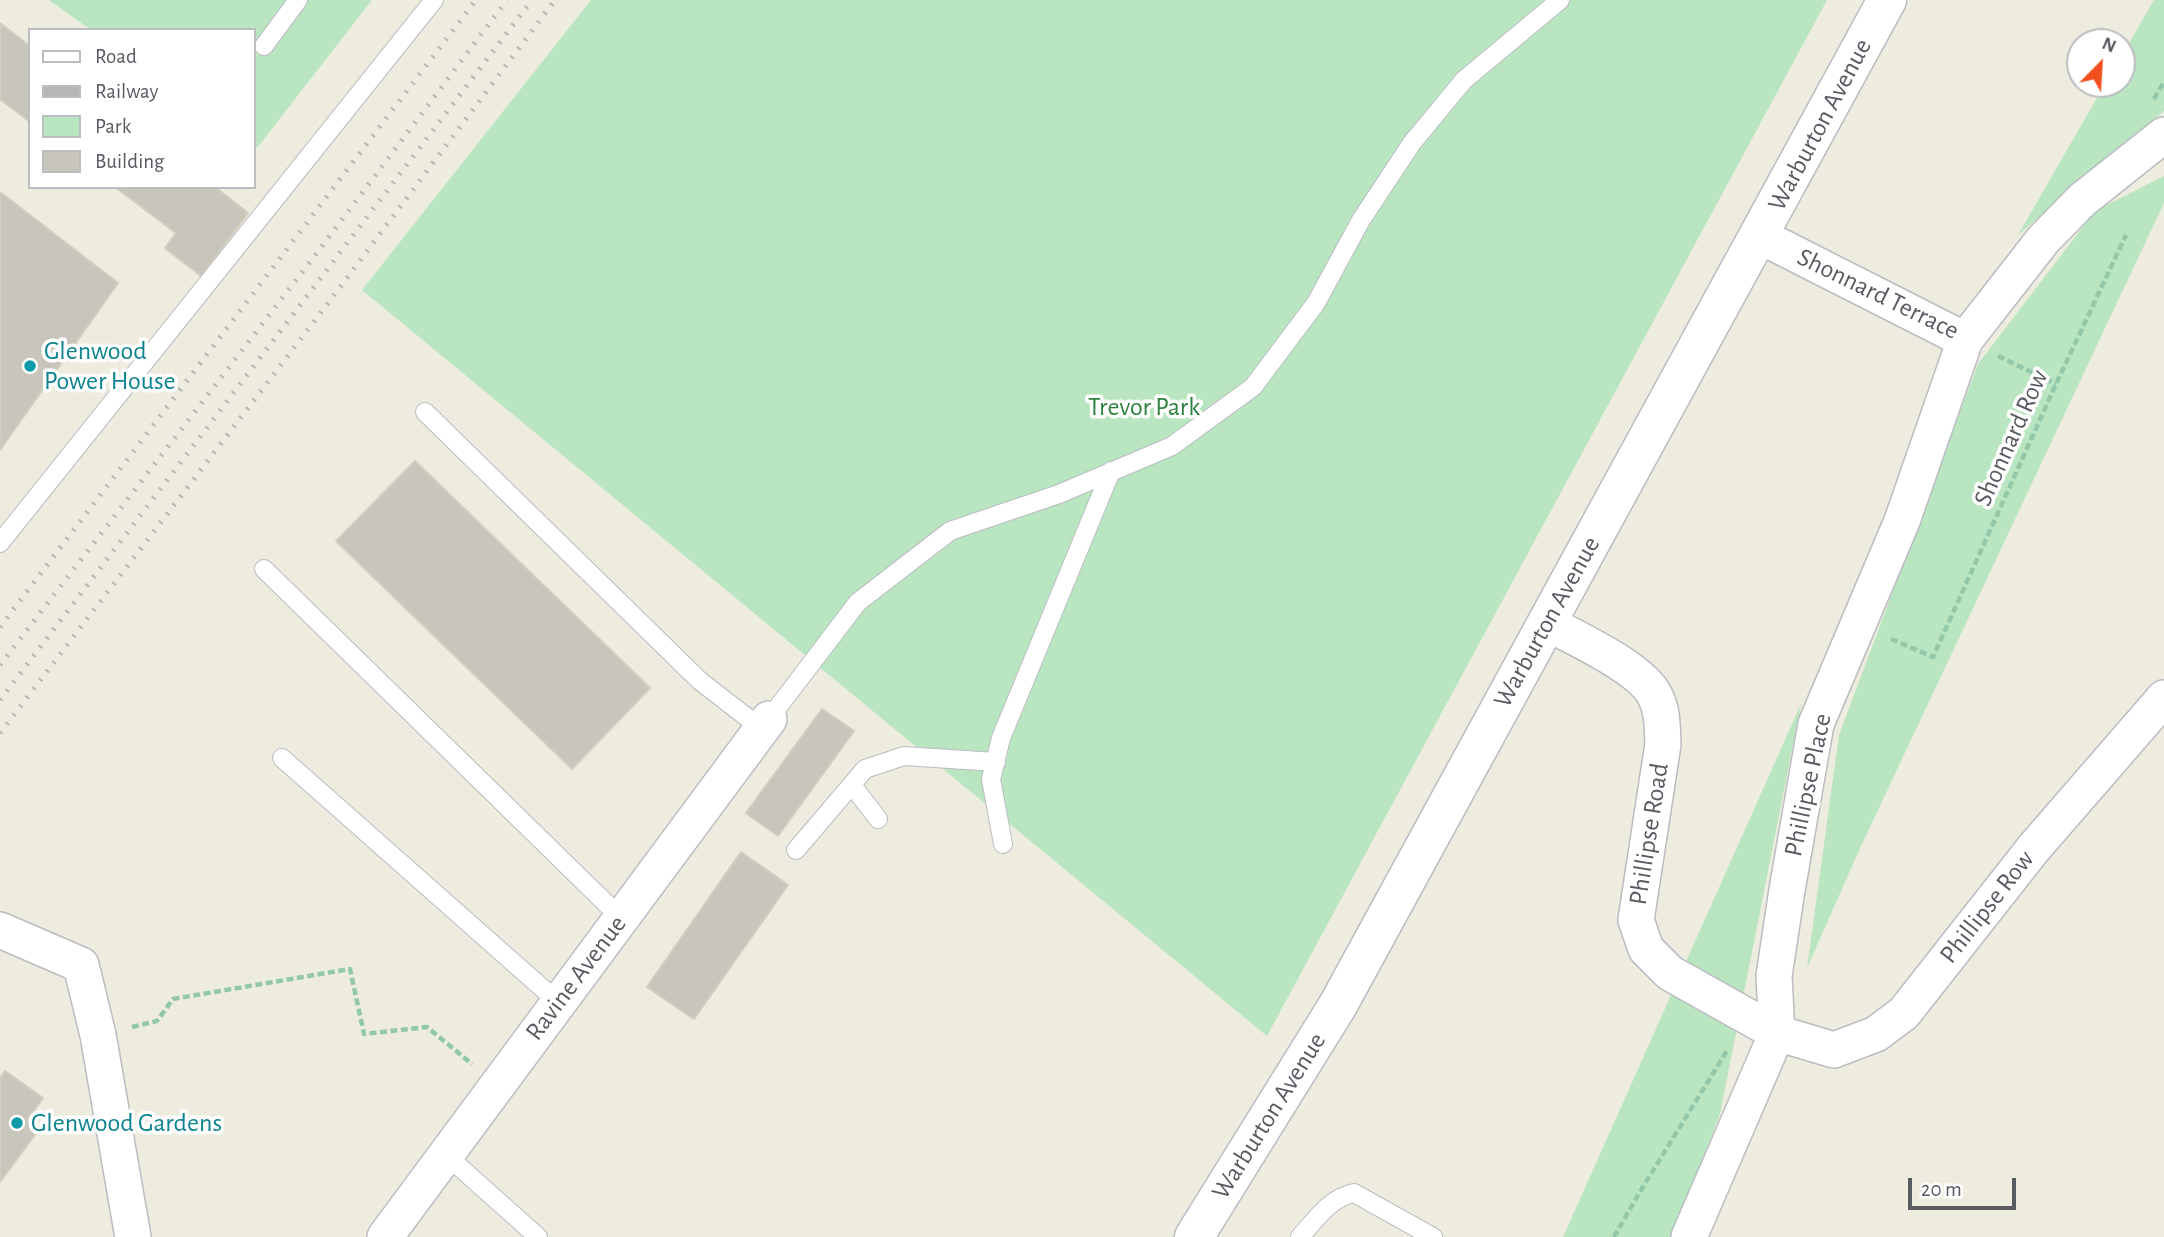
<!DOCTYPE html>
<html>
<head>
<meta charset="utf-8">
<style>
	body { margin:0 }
	#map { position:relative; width:2164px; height:1237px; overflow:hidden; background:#edecdf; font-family:"Alegreya Sans",sans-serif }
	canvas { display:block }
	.legend { position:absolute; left:28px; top:28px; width:228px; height:161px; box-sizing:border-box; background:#fff; border:2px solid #bcbdc0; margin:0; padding:9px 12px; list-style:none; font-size:21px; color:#585b61 }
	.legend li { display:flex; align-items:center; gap:14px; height:35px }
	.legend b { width:35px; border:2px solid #bcbdc0 }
	.north { position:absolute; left:2066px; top:28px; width:70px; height:70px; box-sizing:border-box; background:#fff; border:2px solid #bcbdc0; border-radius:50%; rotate:24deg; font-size:19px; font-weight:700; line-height:28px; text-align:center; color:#585b61 }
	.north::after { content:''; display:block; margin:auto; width:24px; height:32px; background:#f24f1f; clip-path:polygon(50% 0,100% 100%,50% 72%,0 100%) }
	.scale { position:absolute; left:1908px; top:1178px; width:108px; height:32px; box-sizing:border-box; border:4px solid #585b61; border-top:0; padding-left:9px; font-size:21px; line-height:24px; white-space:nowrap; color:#585b61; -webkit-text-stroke:5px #fff; paint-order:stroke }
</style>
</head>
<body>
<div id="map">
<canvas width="2164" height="1237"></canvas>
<ul class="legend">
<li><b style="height:9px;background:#fff"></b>Road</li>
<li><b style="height:9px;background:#b5b6b6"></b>Railway</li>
<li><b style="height:19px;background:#b9e6c0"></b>Park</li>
<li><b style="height:19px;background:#c7c5bc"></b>Building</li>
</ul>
<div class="north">N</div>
<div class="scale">20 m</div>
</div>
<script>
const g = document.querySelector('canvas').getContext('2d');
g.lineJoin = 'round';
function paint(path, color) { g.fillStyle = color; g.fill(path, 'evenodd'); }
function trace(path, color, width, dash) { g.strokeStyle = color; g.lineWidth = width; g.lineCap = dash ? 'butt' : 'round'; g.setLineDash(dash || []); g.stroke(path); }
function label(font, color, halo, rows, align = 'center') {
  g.font = font + ' "Alegreya Sans",sans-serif'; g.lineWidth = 7; g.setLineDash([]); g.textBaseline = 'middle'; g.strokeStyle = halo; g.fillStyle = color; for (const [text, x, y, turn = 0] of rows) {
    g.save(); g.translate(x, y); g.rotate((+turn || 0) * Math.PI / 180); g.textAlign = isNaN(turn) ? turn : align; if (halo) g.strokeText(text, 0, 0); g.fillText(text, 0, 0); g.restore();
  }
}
const green = new Path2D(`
	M49 0H372L257 148 254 146V30H91Z
	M591 0H1827L1267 1036 362 290Z
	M2154 0H2164V111L2018 235 2105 84H2122V55Z
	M2164 176V203L1861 846 1807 968 1839 735 1978 364 2095 211Z
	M1801 704 1720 1114 1672 1237H1563Z`);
const building = new Path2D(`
	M0 23 30 46V122L0 99Z
	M115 187H215L248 213 201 276 165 248 176 233Z
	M0 192 118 283 0 450Z
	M415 461 650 688 572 769 336 541Z
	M822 709 854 731 778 836 746 813Z
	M741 852 788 885 694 1019 647 987Z
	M5 1071 43 1098 28 1119 40 1128 0 1182V1078Z`);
const path = new Path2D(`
	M2154 99 2164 82
	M1998 356 2056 384
	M1891 639 1933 657 2056 384 2126 235
	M132 1027 157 1021 173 999 350 969 364 1034 427 1027 472 1064
	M1614 1237 1638 1195 1728 1049`);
const lane = new Path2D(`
	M264 46 298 0
	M425 412 700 681 762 729
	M0 543 434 0
	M264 569 621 918
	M769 719 858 602 950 531 1059 494 1172 446 1253 387 1316 303 1361 220 1412 143 1464 80 1560 0
	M282 758 558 1002
	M852 785 878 819
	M1003 844 991 779 1001 738 1111 471
	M796 850 865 769 904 756 996 762
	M445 1154 538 1237
	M1300 1237C1316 1219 1330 1198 1354 1193L1433 1237`);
const street = new Path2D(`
	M1760 236 1965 340
	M1546 622C1574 638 1641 667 1655 696 1663 711 1662 727 1663 744L1636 920 1646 949 1670 973 1777 1033 1834 1050 1876 1034 1904 1013 2033 849 2164 698
	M0 930 81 965 98 1035 133 1237
	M385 1237 769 719
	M1689 1237 1777 1033 1774 976 1787 890 1816 724 1902 521 1965 340 2043 240 2082 200 2164 135`);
const secondary = new Path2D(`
	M1194 1237 1338 1005 1887 0`);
const rail = new Path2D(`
	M0 627 476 0
	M0 665 323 245 507 0
	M0 700 532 0
	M0 733 332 298 555 0`);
const markers = [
	[30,366,7,"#0f9aa8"],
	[17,1123,7,"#0f9aa8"]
];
const streetNames = [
	["Warburton Avenue",1820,125,-62],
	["Shonnard Terrace",1878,294,26],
	["Shonnard Row",2011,438,-66],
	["Warburton Avenue",1547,622,-61],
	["Phillipse Place",1808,785,-78],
	["Phillipse Road",1649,834,-81],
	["Phillipse Row",1987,907,-52],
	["Ravine Avenue",576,978,-53],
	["Warburton Avenue",1269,1116,-58]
];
const cultureNames = [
	["Glenwood",44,351],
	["Power House",44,381],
	["Glenwood Gardens",31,1123]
];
const parkNames = [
	["Trevor Park",1144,407]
];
paint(green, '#b9e6c0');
paint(building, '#c7c5bc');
trace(building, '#d1cebd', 2);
trace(lane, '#babcc2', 20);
trace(street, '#babcc2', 38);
trace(secondary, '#babcc4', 41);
trace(path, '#92c7a9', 4.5, [7, 3.5]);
trace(lane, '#fff', 18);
trace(street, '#fff', 35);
trace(secondary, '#fff', 38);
trace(rail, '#b5b6b6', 5, [2, 9]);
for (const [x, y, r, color] of markers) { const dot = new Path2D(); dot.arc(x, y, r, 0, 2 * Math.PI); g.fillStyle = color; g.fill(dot); trace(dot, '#fff', 2.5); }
label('26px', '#585b61', '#fff', streetNames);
label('26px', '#0d838f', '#fff', cultureNames, 'left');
label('26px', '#2e823f', '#fff', parkNames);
</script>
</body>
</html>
